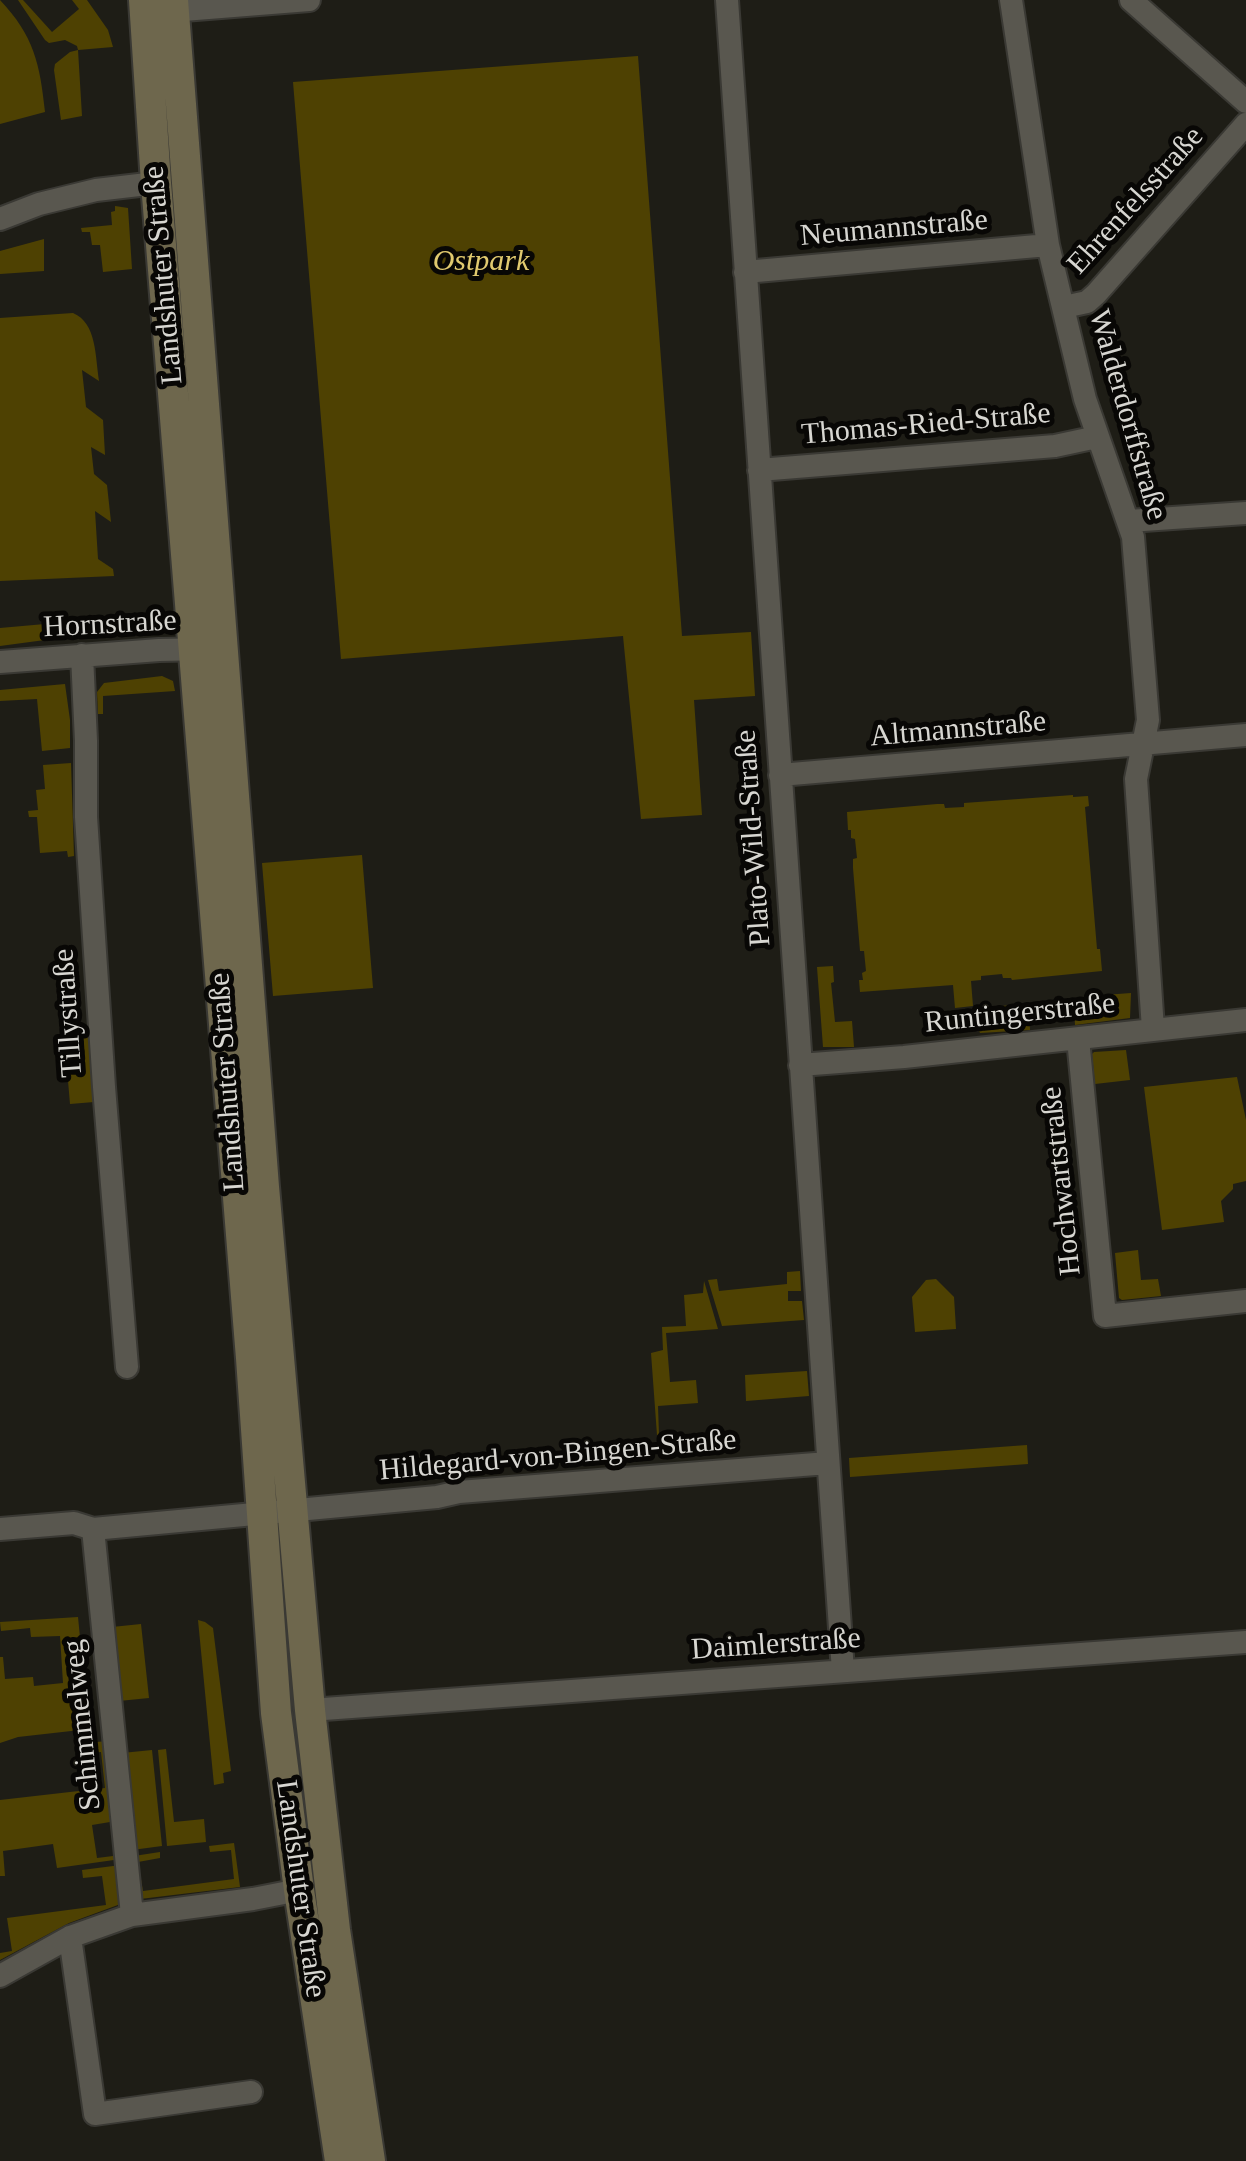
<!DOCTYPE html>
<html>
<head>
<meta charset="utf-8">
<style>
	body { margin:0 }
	canvas { display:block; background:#1e1d16 }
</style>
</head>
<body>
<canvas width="1246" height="2161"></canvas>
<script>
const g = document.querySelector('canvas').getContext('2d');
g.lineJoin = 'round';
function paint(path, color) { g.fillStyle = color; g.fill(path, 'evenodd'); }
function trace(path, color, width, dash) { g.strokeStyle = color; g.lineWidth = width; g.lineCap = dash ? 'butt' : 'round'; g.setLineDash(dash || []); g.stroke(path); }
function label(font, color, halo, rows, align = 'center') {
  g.font = font + ' Georgia,serif'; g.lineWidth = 10; g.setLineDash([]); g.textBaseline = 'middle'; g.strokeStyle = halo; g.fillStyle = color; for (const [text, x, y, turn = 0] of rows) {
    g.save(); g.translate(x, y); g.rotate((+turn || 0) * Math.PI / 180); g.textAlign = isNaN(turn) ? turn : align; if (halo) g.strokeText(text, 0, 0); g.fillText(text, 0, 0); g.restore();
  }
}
const green = new Path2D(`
	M0 0C34 36 40 64 45 112L0 124Z
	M18 0H23L52 32 79 9 72 0H87L108 30 113 47 78 50 82 116 61 120 54 70 55 64 70 52 78 50 77 46 65 40 49 43 45 40Z
	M638 56 682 636 751 632 755 696 694 700 702 815 641 819 623 636 341 659 293 82Z
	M115 206 128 208 132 269 103 272 100 245H92L90 232H82L81 228 112 225 111 212 115 211Z
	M44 239V271L0 274V251Z
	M73 313C97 323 95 357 99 381L82 370 86 407 103 420 105 455 91 447 94 474 107 485 111 522 95 511 98 559 113 569 114 576 0 581V318Z
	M90 620 91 629H97V633L0 646V628Z
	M162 676 173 681 175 691 103 696V714H98L97 692 104 683Z
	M65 684 70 720V748L42 751 37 699 0 701V690Z
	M71 763 74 856 68 857 67 851 40 853 37 817H29L28 811 38 810 36 790 45 789 43 765Z
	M1073 795V797L1088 796 1089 806 1085 807 1097 949H1100L1102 971 1012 980 1011 978H1003L1002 974 981 976V980L971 981 973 1006 955 1008 953 985 860 992 859 980H863L862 973 866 971 864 951H860L853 868V859L857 858 855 839 851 838V830H848L847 812 937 804H944L945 808 964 807V803Z
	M362 855 373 988 273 996 262 863Z
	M833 966 834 982 831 983 835 1022 852 1021 854 1047H823L817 967Z
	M1131 993 1130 1018 1075 1025 1074 1003 1090 999 1091 996Z
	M1014 1005 1015 1007 1023 1006 1024 1009H1029L1030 1030 980 1033 975 1021 974 1008Z
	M89 1033 94 1102 70 1104 64 1034Z
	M1126 1050 1130 1080 1095 1084 1092 1054 1094 1052Z
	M1237 1077 1246 1120V1181L1233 1184V1189L1221 1201 1224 1222 1162 1230 1144 1087Z
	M1138 1250 1141 1280 1158 1279 1161 1296 1122 1300 1119 1298 1115 1253Z
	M800 1271 801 1291H788V1301H802L804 1320 722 1326 708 1280 717 1279 719 1291 787 1284V1272Z
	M936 1279 954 1297 956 1329 915 1332 912 1297 926 1280Z
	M704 1281 718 1329 666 1333 670 1382 696 1380 698 1403 658 1406 659 1435H657L651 1353 663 1350 662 1327 686 1326 684 1295 703 1293Z
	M807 1371 809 1396 746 1401 745 1375Z
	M1027 1445 1028 1464 850 1477 849 1458Z
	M78 1617 89 1729 18 1737 0 1743V1657H3L5 1679 33 1677 34 1686 63 1683 60 1636 31 1637 30 1628 1 1631 0 1622Z
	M198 1620 205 1622 213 1628 231 1771 223 1773 224 1783 214 1785Z
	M141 1624 149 1698 119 1701 112 1627Z
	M107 1741 116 1821 92 1825 97 1858 121 1855V1859L57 1868 53 1844 3 1851 5 1876H0V1800L105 1788 101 1752 77 1754 76 1744Z
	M166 1749 174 1822 204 1819 206 1842 167 1846 158 1750Z
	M152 1750 162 1846 132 1850 122 1753Z
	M234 1843 240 1887 140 1899 134 1856 160 1852V1858L138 1862 143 1891 234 1879 231 1850 210 1852 209 1846Z
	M121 1865 126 1902 69 1923 0 1960V1953L12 1951 7 1918 106 1905 102 1876 83 1878 82 1870Z`);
const street = new Path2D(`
	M727 0 843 1671
	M1011 0 1048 245 1085 399 1133 537 1148 720 1136 779 1153 1029
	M1131 0 1246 102
	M158 12 309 0
	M0 219 39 204 96 190 156 183
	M745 272 1048 245
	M1064 307 1087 302 1096 294 1246 124
	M759 470 1055 446 1097 437
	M1129 521 1246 513
	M82 655 86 741V817L104 1087 127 1367
	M0 662 159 650 209 649
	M780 775 1246 735
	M1078 1039 1105 1316 1246 1301
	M800 1065 904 1057 1246 1020
	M0 1529 74 1523 93 1529 437 1497 459 1492 828 1463
	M93 1529 132 1915
	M310 1710 1246 1642
	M70 1937 95 2114 251 2092
	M0 1976 70 1937 132 1915 253 1899 299 1890`);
const secondary = new Path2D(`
	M144 0 156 183 251 1358 276 1713 299 1890 340 2161
	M173 0 264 1187 310 1710 335 1930 370 2161`);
const streetNames = [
	["Ehrenfelsstraße",1136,201,-48],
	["Neumannstraße",894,229,-5],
	["Landshuter Straße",164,275,-95],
	["Walderdorffstraße",1127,415,74],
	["Thomas-Ried-Straße",926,425,-5],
	["Hornstraße",110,625,-3],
	["Altmannstraße",958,730,-5],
	["Plato-Wild-Straße",754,838,-94],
	["Tillystraße",69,1013,-94],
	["Runtingerstraße",1020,1014,-6],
	["Landshuter Straße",228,1082,-94],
	["Hochwartstraße",1062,1181,-96],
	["Hildegard-von-Bingen-Straße",558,1456,-5],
	["Daimlerstraße",776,1645,-4],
	["Schimmelweg",83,1725,-96],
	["Landshuter Straße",300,1889,82]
];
const parkNames = [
	["Ostpark",481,262]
];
paint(green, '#4e4102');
trace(street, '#3a3934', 26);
trace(secondary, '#3a3934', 34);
trace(street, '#59574f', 22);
trace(secondary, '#6e674d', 30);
label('30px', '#d7d6d1', '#080705', streetNames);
label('italic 30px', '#e1ca6f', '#080705', parkNames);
</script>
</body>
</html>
